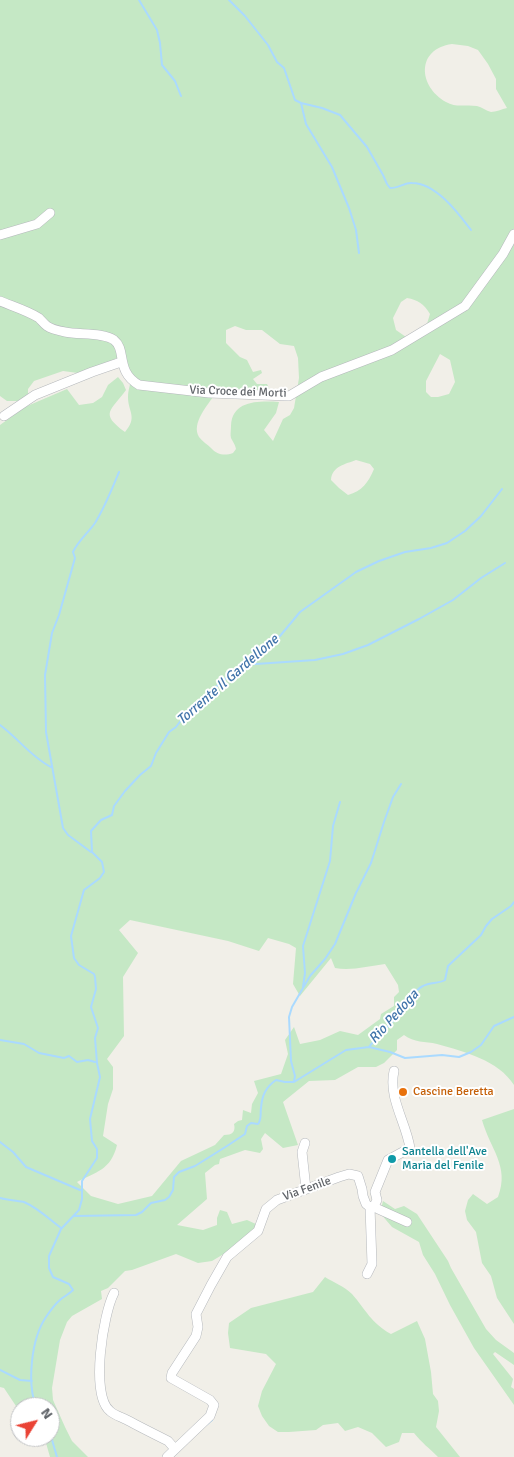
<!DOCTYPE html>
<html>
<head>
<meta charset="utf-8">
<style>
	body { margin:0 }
	#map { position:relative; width:514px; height:1457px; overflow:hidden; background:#f1efe8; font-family:Signika,sans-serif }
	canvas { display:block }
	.north { position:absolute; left:10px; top:1397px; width:50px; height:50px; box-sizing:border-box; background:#fff; border:1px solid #bfc1c3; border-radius:50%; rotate:54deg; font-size:14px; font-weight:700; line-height:20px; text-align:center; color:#5f6368 }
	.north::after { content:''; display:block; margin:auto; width:18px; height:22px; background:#ea4335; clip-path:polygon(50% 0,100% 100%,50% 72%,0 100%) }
</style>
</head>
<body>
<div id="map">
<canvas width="514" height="1457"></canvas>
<div class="north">N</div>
</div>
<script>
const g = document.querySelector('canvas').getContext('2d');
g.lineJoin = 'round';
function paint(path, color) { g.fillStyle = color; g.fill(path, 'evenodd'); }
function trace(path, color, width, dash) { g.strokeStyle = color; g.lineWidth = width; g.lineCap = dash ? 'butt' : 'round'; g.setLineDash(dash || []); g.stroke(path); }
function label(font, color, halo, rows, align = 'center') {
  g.font = font + ' Signika,sans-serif'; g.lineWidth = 4; g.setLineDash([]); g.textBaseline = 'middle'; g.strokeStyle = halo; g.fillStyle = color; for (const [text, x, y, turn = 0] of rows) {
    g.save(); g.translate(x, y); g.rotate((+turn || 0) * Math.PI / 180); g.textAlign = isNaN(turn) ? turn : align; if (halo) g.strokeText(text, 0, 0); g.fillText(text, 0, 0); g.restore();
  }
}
const green = new Path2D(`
	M0 0H514V1085C498 1060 465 1052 437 1044 425 1041 414 1043 404 1035L397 1040V1050L384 1063 376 1067H358L335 1080 309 1081 283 1102 298 1145 283 1148 265 1133 261 1139 263 1149 260 1153 245 1150 220 1159 219 1164 215 1165 205 1173 207 1199 177 1225 203 1230 217 1225V1218L220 1210 227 1212 232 1224 247 1220 258 1225 242 1243 212 1261 198 1263 176 1254 132 1270 125 1271 108 1288 101 1291 102 1299 72 1316 67 1322 60 1340 52 1388 53 1400 65 1427 72 1441 88 1457H50L46 1443 42 1437H50V1407H20V1412L4 1388 0 1387V425L25 407 67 389 79 405 93 403 102 397 108 385 118 377 123 383 126 390C111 411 99 413 125 432 138 417 128 412 128 397 128 390 131 382 132 376L116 358 112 362 78 373 63 371 34 381 28 389V396L18 401H7L0 396ZM452 44 468 46 478 50 488 64 496 79V89L507 108C502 109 496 112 491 112 486 111 482 107 477 106 466 104 456 108 446 102 418 86 416 49 452 44ZM407 298C418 300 424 304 430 314L426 327 406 337 396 330 393 318 401 302ZM235 326 246 330H262L280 344 294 346 298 358 299 378 294 408 290 415 283 419 273 441 264 430 276 413 279 402C259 401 232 400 231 426 231 430 230 435 231 438 233 442 235 444 236 449L233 453C225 456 217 455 211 448 208 445 202 441 199 437 191 423 208 405 215 394L261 392 270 390 267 384H257L253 379 262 373 261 370 253 372 247 360 240 357 226 343V330ZM440 354 450 360 455 382 449 394 438 397H431L426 392V381ZM356 460 370 464 374 469C368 483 362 491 348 495L339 488 331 480C332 466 346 464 356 460ZM130 920 228 941 259 951 268 938 289 944 296 948 293 984 300 996 331 958 335 968C351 971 369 966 385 964L398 985 399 992 394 997V1006L381 1014 380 1019 358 1035 340 1031 320 1040 300 1044 294 1027 285 1040 288 1054 281 1074 254 1081 258 1093 252 1104 251 1113 243 1110 242 1120 238 1121 234 1124C236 1132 232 1135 224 1135L215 1145 181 1161 152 1196 118 1204 91 1196 77 1182C96 1172 111 1170 117 1145L103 1136 108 1104 113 1089V1067L107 1059 124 1036 123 977 138 953 119 930Z
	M514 1109V1324L497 1298 491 1276 482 1263 476 1232 467 1220 465 1211 468 1200 473 1194 487 1204 498 1197C510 1166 490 1149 482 1120Z
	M383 1201 395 1209 404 1206 417 1214 448 1261 451 1268 486 1329 496 1340 514 1353V1365L495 1352 493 1354 513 1379 511 1387 514 1389V1405L474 1348 450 1305 435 1274 423 1255 419 1242 392 1227 380 1213Z
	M325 1277C333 1282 345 1287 352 1294 366 1310 371 1323 391 1334L417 1321 425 1339 431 1372 433 1394 438 1401 439 1411 436 1427 460 1457H438C429 1448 422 1443 414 1433H402L399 1442 386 1447 372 1433 358 1427 345 1431 338 1423 323 1425 316 1430 289 1432H278L269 1426 262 1416 258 1406 262 1391 276 1364 266 1354 230 1348 228 1333 229 1323 251 1308 313 1292Z`);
const stream = new Path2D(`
	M139 0 157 30 160 43 162 65 175 81 181 96
	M229 0 245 16 268 45 277 62 284 68 295 100 301 103 322 108 340 115 367 147 383 175 387 184 390 188C400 188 405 182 412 183 436 183 458 213 471 230
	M301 103 306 124 332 167 349 208 356 230 359 253
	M241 665 315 660 343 654 368 645 419 619 453 600 481 578 505 563
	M0 725C18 738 31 757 51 767
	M91 852 68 835 63 828 46 732 45 675 52 633 59 615 75 558 73 552C78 541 88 533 95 523 105 507 112 489 119 472
	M303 987 305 973 303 946 330 861 333 826 340 802
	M0 1040 24 1044 39 1053 64 1058 69 1056 77 1062 88 1060 95 1062
	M369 1047 390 1052 405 1058 442 1055 459 1057 471 1052 481 1045 494 1026 514 1017
	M294 1081 295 1076 291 1061 289 1017 292 1007 310 976 325 959 335 944 356 893 371 863 384 822 393 797 401 784
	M0 1142 13 1152 26 1167 80 1190
	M0 1198C6 1200 20 1201 24 1202 38 1208 49 1219 61 1228
	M74 1216 136 1215 142 1212 151 1203 165 1200 169 1197 173 1190 174 1177 179 1172 195 1166 227 1146 245 1134 247 1126 251 1123 258 1124C262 1119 260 1114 261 1108 262 1095 266 1087 276 1080L285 1082H294L346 1050 369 1047C381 1032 395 1021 406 1006 412 999 414 990 423 986 430 982 438 984 445 980L448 966 481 935 486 926 492 919 511 906 514 902
	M0 1370 20 1380 32 1381
	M36 1407C27 1383 31 1339 46 1317 50 1311 55 1304 61 1299 65 1296 69 1294 73 1290L69 1284 53 1277 49 1268V1256L61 1229 79 1210 82 1199V1181L97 1158V1149L92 1141 90 1119 100 1077 97 1063 95 1038 98 1028 91 1007 96 989 95 977 94 974 79 965 74 958 71 936 84 890 100 878 104 872 102 862 92 852 91 831 101 820 112 815 114 806 125 791 140 775 151 766 156 753 169 732 176 727 188 711 241 665 280 636 300 612 356 572 379 561 405 552 431 548 447 543 465 531 481 516 502 489
	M206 1425 212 1420
	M50 1433 57 1457`);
const minor = new Path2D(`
	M0 235 37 224 50 213
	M0 301C12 306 28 311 39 318 42 321 44 324 47 326 51 329 60 331 65 332 79 335 103 332 114 340 127 350 115 371 139 385L209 393 289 396 321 377 392 350 465 306 503 254 514 234
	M4 416 35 395 92 372 121 362
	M305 1143 302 1152 306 1189
	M374 1206 378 1209 407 1222
	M367 1274 372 1264 370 1207
	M114 1293C103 1314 90 1395 110 1411 114 1415 121 1417 127 1420 140 1427 154 1434 168 1441L175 1449
	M167 1457 210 1416 214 1405 210 1400 171 1378 172 1373 196 1336 198 1327 196 1314 211 1285 227 1257 258 1231 266 1209 277 1200 339 1177 349 1174 358 1176 362 1189 363 1196 366 1204 370 1207 374 1206 377 1200 375 1192 388 1160 410 1148C406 1122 388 1098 394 1071`);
const markers = [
	[403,1092,5,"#e8710a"],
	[392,1159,5,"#0f9aa8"]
];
const streetNames = [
	["Via Croce dei Morti",238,392,2],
	["Via Fenile",307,1189,-20]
];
const foodNames = [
	["Cascine Beretta",413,1092]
];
const cultureNames = [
	["Santella dell'Ave",402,1152],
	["Maria del Fenile",402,1166]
];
const waterNames = [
	["Torrente Il Gardellone",228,680,-41],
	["Rio Pedoga",394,1017,-48]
];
paint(green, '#c5e8c5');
trace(stream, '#aadaff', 2);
trace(minor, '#b5b8bc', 10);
trace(minor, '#fff', 9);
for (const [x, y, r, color] of markers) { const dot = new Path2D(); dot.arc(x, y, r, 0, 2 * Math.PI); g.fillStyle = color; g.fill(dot); trace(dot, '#fff', 2); }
label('12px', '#5f6368', '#fff', streetNames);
label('12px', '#c56008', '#fff', foodNames, 'left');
label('12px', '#0d838f', '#fff', cultureNames, 'left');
label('italic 14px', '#4174aa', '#fff', waterNames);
</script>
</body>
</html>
